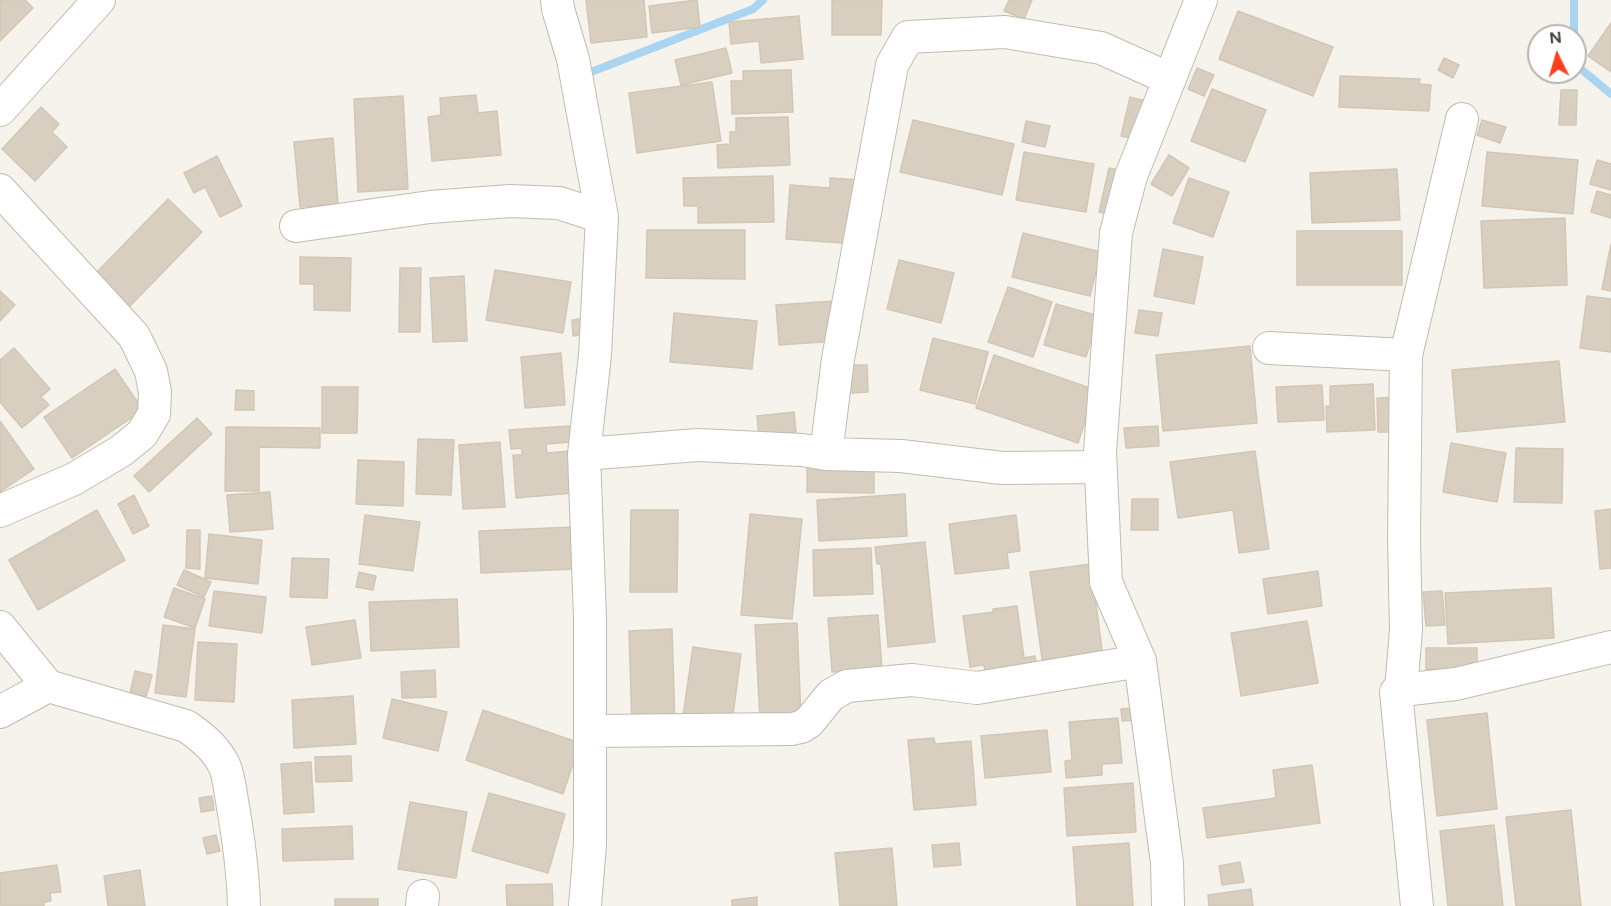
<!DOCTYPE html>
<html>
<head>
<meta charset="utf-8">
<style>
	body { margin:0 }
	#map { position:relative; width:1611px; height:906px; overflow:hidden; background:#f6f3ec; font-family:Figtree,sans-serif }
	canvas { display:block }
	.north { position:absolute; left:1527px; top:24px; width:60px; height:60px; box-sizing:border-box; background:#fff; border:2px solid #b7b4b0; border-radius:50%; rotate:355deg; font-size:16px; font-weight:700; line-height:24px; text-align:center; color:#4b4439 }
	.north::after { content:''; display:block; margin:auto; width:21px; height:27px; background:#fc3f1d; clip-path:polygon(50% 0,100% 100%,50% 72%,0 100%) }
</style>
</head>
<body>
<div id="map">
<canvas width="1611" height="906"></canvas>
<div class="north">N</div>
</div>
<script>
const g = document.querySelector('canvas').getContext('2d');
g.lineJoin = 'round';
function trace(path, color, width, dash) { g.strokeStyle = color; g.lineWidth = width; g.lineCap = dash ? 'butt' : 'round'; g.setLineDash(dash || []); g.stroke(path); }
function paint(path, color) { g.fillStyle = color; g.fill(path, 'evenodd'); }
const stream = new Path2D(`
	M1574 0V36
	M1575 64 1611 94
	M591 72 753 9 763 0`);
const building = new Path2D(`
	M0 0H25L33 8 0 41Z
	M586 0H644L647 37 591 43Z
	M697 0 700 27 652 33 649 6Z
	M832 0H882L881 35H832Z
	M1009 0H1032L1024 19 1004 11Z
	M1238 11 1333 47 1313 96 1219 59Z
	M799 16 803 59 761 63 759 41 731 44 729 22Z
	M1611 23V72L1588 56Z
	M726 48 732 73 681 85 675 60Z
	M1444 58 1459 65 1453 78 1438 70Z
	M1197 68 1214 75 1204 96 1188 89Z
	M791 70 793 112 732 114 731 81H743V71Z
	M1340 76 1420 79 1419 84 1431 85 1429 111 1339 107Z
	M712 82 721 141 637 153 629 93Z
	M1212 89 1266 110 1245 162 1191 141Z
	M1561 90H1577L1576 125H1559Z
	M476 95 478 113 497 111 501 155 432 161 428 117 441 115 440 98Z
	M403 96 408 189 358 192 354 99Z
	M1130 97 1149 102 1141 140 1121 136Z
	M41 107 59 124 52 132 67 147 35 181 2 149Z
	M788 117 790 165 718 168 717 145 730 144V132H736V118Z
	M913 120 1014 144 1002 195 900 172Z
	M1482 120 1506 127 1500 143 1477 135Z
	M1026 121 1050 126 1045 147 1022 142Z
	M333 138 338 204 300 207 294 142Z
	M1024 152 1094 164 1086 212 1016 200Z
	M1487 152 1578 160 1573 214 1482 206Z
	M1169 155 1189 168 1172 196 1151 184Z
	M217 156 242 206 220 217 205 187 194 193 184 173Z
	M1597 160 1611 164V190L1590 184Z
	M1109 168 1128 172 1117 216 1099 212Z
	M1397 169 1400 220 1312 223 1310 173Z
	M773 176 774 222 698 223V206H684L683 178Z
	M830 178 861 180 857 244 786 239 790 185 830 188Z
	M1189 178 1229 192 1213 237 1173 223Z
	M1597 191 1611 195V218L1591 212Z
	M168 199 202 232 127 309 93 276Z
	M1565 218 1567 285 1484 288 1481 221Z
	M647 230H745V279L646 278Z
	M1297 231H1402V285H1297Z
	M1023 233 1101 252 1090 296 1012 277Z
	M1611 244V291L1602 289Z
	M1163 249 1203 257 1194 304 1154 296Z
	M300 257 351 258 350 311 314 310V284H300Z
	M899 260 954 273 941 323 887 309Z
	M400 268H421L420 332H399Z
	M495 270 571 282 563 333 486 320Z
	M464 276 467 341 433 342 430 278Z
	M1008 287 1052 302 1033 357 988 342Z
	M0 291 15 305 0 321Z
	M1587 296 1611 299V352L1580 348Z
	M834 301 836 341 779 345 776 305Z
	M1056 304 1099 316 1086 357 1044 345Z
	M1139 310 1162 313 1158 336 1135 333Z
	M674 313 757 321 752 369 670 362Z
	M587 318 589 334 573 336 572 320Z
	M933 338 988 352 975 404 920 390Z
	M1250 346 1257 423 1163 431 1156 355Z
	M14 348 50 389 41 397 49 405 22 428 0 402V360Z
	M561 353 565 405 525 408 521 357Z
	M994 355 1096 390 1078 443 976 408Z
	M1559 361 1565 422 1457 432 1452 370Z
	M851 365H867L868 392 852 393Z
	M115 369 143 410 72 458 44 417Z
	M1373 384 1375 430 1327 432 1326 406 1330 407V386Z
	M1322 385 1324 420 1278 422 1276 387Z
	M322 387H358L357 433H322Z
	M236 390 254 391V410H235Z
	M1402 397 1403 432H1378L1377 398Z
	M794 412 796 432 759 437 757 416Z
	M197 418 212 434 149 492 134 476Z
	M0 421 34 469 0 492Z
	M569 426 571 442 546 444 547 453 570 451 573 493 516 498 513 455H522V448L511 449 509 430Z
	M1158 426 1159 446 1126 448 1124 428Z
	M226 427 320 428V448L259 447V491H225Z
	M418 439 454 440 451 495 416 494Z
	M500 442 505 507 463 509 459 445Z
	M1451 443 1506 453 1497 502 1443 492Z
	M1516 448 1563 449 1562 503 1514 502Z
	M1255 451 1269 549 1239 553 1233 510 1178 518 1170 462Z
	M358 460 404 462 403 506 356 504Z
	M807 466 874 467V493L807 492Z
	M270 492 273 529 230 532 227 495Z
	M905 494 907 536 819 541 817 500Z
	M134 495 149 526 133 534 118 504Z
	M1132 499H1158V530H1131Z
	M1611 509V568L1600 569 1595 511Z
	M97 510 125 560 38 610 9 560Z
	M631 510H678L677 592H630Z
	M750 514 802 519 792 619 741 615Z
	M365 515 420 522 413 571 359 564Z
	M1016 515 1020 551 1007 553 1009 568 955 574 949 524Z
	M574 527 575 569 481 573 479 531Z
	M187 530H200V569L186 568Z
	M209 534 262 540 258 584 205 578Z
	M925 542 935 642 888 647 881 564H877L875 547Z
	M871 548 873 594 814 596 813 550Z
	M292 558 329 559 327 598 290 597Z
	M1091 564 1103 658 1043 666 1030 572Z
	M184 570 211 582 204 597 177 585Z
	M1318 571 1322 606 1268 614 1263 579Z
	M359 572 376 576 373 590 356 587Z
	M174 588 205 599 195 628 164 617Z
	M1551 588 1554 638 1448 644 1445 593Z
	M214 591 266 597 262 633 209 626Z
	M1442 591 1445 625 1426 626 1423 592Z
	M457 599 459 647 371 651 369 602Z
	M1017 606 1024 658 1035 656 1037 671 986 678 984 665 970 667 963 616 993 612V609Z
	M878 615 882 669 832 672 828 618Z
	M355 620 361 658 312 665 306 627Z
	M1307 621 1318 683 1241 696 1231 633Z
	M797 623 801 717 760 719 755 625Z
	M163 625 195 629 186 697 155 693Z
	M672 629 675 726 632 727 629 631Z
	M198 642 237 644 234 702 195 700Z
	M693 647 741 654 732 723 683 716Z
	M1426 648H1477V670H1426Z
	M435 670 436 697 402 698 401 672Z
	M135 671 152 675 146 697 130 693Z
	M353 696 356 744 294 748 292 700Z
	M392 699 447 712 438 751 383 738Z
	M1135 708 1136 720 1122 721 1121 709Z
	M483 710 580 743 563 794 466 760Z
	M1487 713 1497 809 1437 816 1427 720Z
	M1118 718 1122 763 1102 764V775L1066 778 1065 761 1072 760 1069 722Z
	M1047 730 1051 772 985 778 981 736Z
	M934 738 935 744 971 741 976 805 914 810 908 740Z
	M351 756 352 781 316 782 315 757Z
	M311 762 314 812 284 814 281 764Z
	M1312 765 1320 823 1207 838 1203 808 1276 798 1273 770Z
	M1133 783 1136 832 1067 836 1064 788Z
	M489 793 565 814 548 873 472 851Z
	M212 796 214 810 201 812 199 798Z
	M410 802 467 812 456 878 398 869Z
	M1571 810 1581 906H1516L1506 817Z
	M1494 825 1503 906H1448L1440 831Z
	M352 826 353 859 283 861 282 829Z
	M216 835 220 851 207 854 203 838Z
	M959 843 961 865 934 867 932 845Z
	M1129 843 1133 906H1077L1073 847Z
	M892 848 897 906H840L835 853Z
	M1240 862 1244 882 1222 885 1219 866Z
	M57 865 61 892 50 893 51 901 44 902V906H0V873Z
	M140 870 145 906H108L104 876Z
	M552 884 553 906H507L506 885Z
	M1251 889 1253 906H1209L1208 895Z
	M757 897V906H732V900Z
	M335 899H378V906H335Z`);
const minor = new Path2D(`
	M557 0 558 9 573 59 602 217 595 355 584 454 590 618V844L585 906
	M0 110 99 0
	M0 190 134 336 151 371 155 392 154 414 142 434 121 451 74 479 0 511
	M296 226 430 207 510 201 559 203 602 217
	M1269 348 1406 355
	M584 454 698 445 802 450 826 454 901 456 1002 468 1100 467
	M826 454 838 359 892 65 908 37 1005 32 1101 48 1170 79
	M0 627 48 686 186 726C201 736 216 748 224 765 229 776 230 789 232 801 238 835 243 871 244 906
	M1401 690 1456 684 1611 647
	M0 712 48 686
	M590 731 792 729 801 727 809 722 831 695 847 686 912 680 977 688 1140 661
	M422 906 423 896
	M1168 906 1167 863 1140 661 1106 582 1100 452 1116 233 1131 176 1201 0
	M1417 906 1396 692 1401 690 1406 630 1404 539 1406 355 1462 119`);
trace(stream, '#a9d4f2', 8);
paint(building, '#d8cfc1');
trace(building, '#d3c7b4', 1.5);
trace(minor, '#c2bbae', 34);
trace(minor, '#fff', 32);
</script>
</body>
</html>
